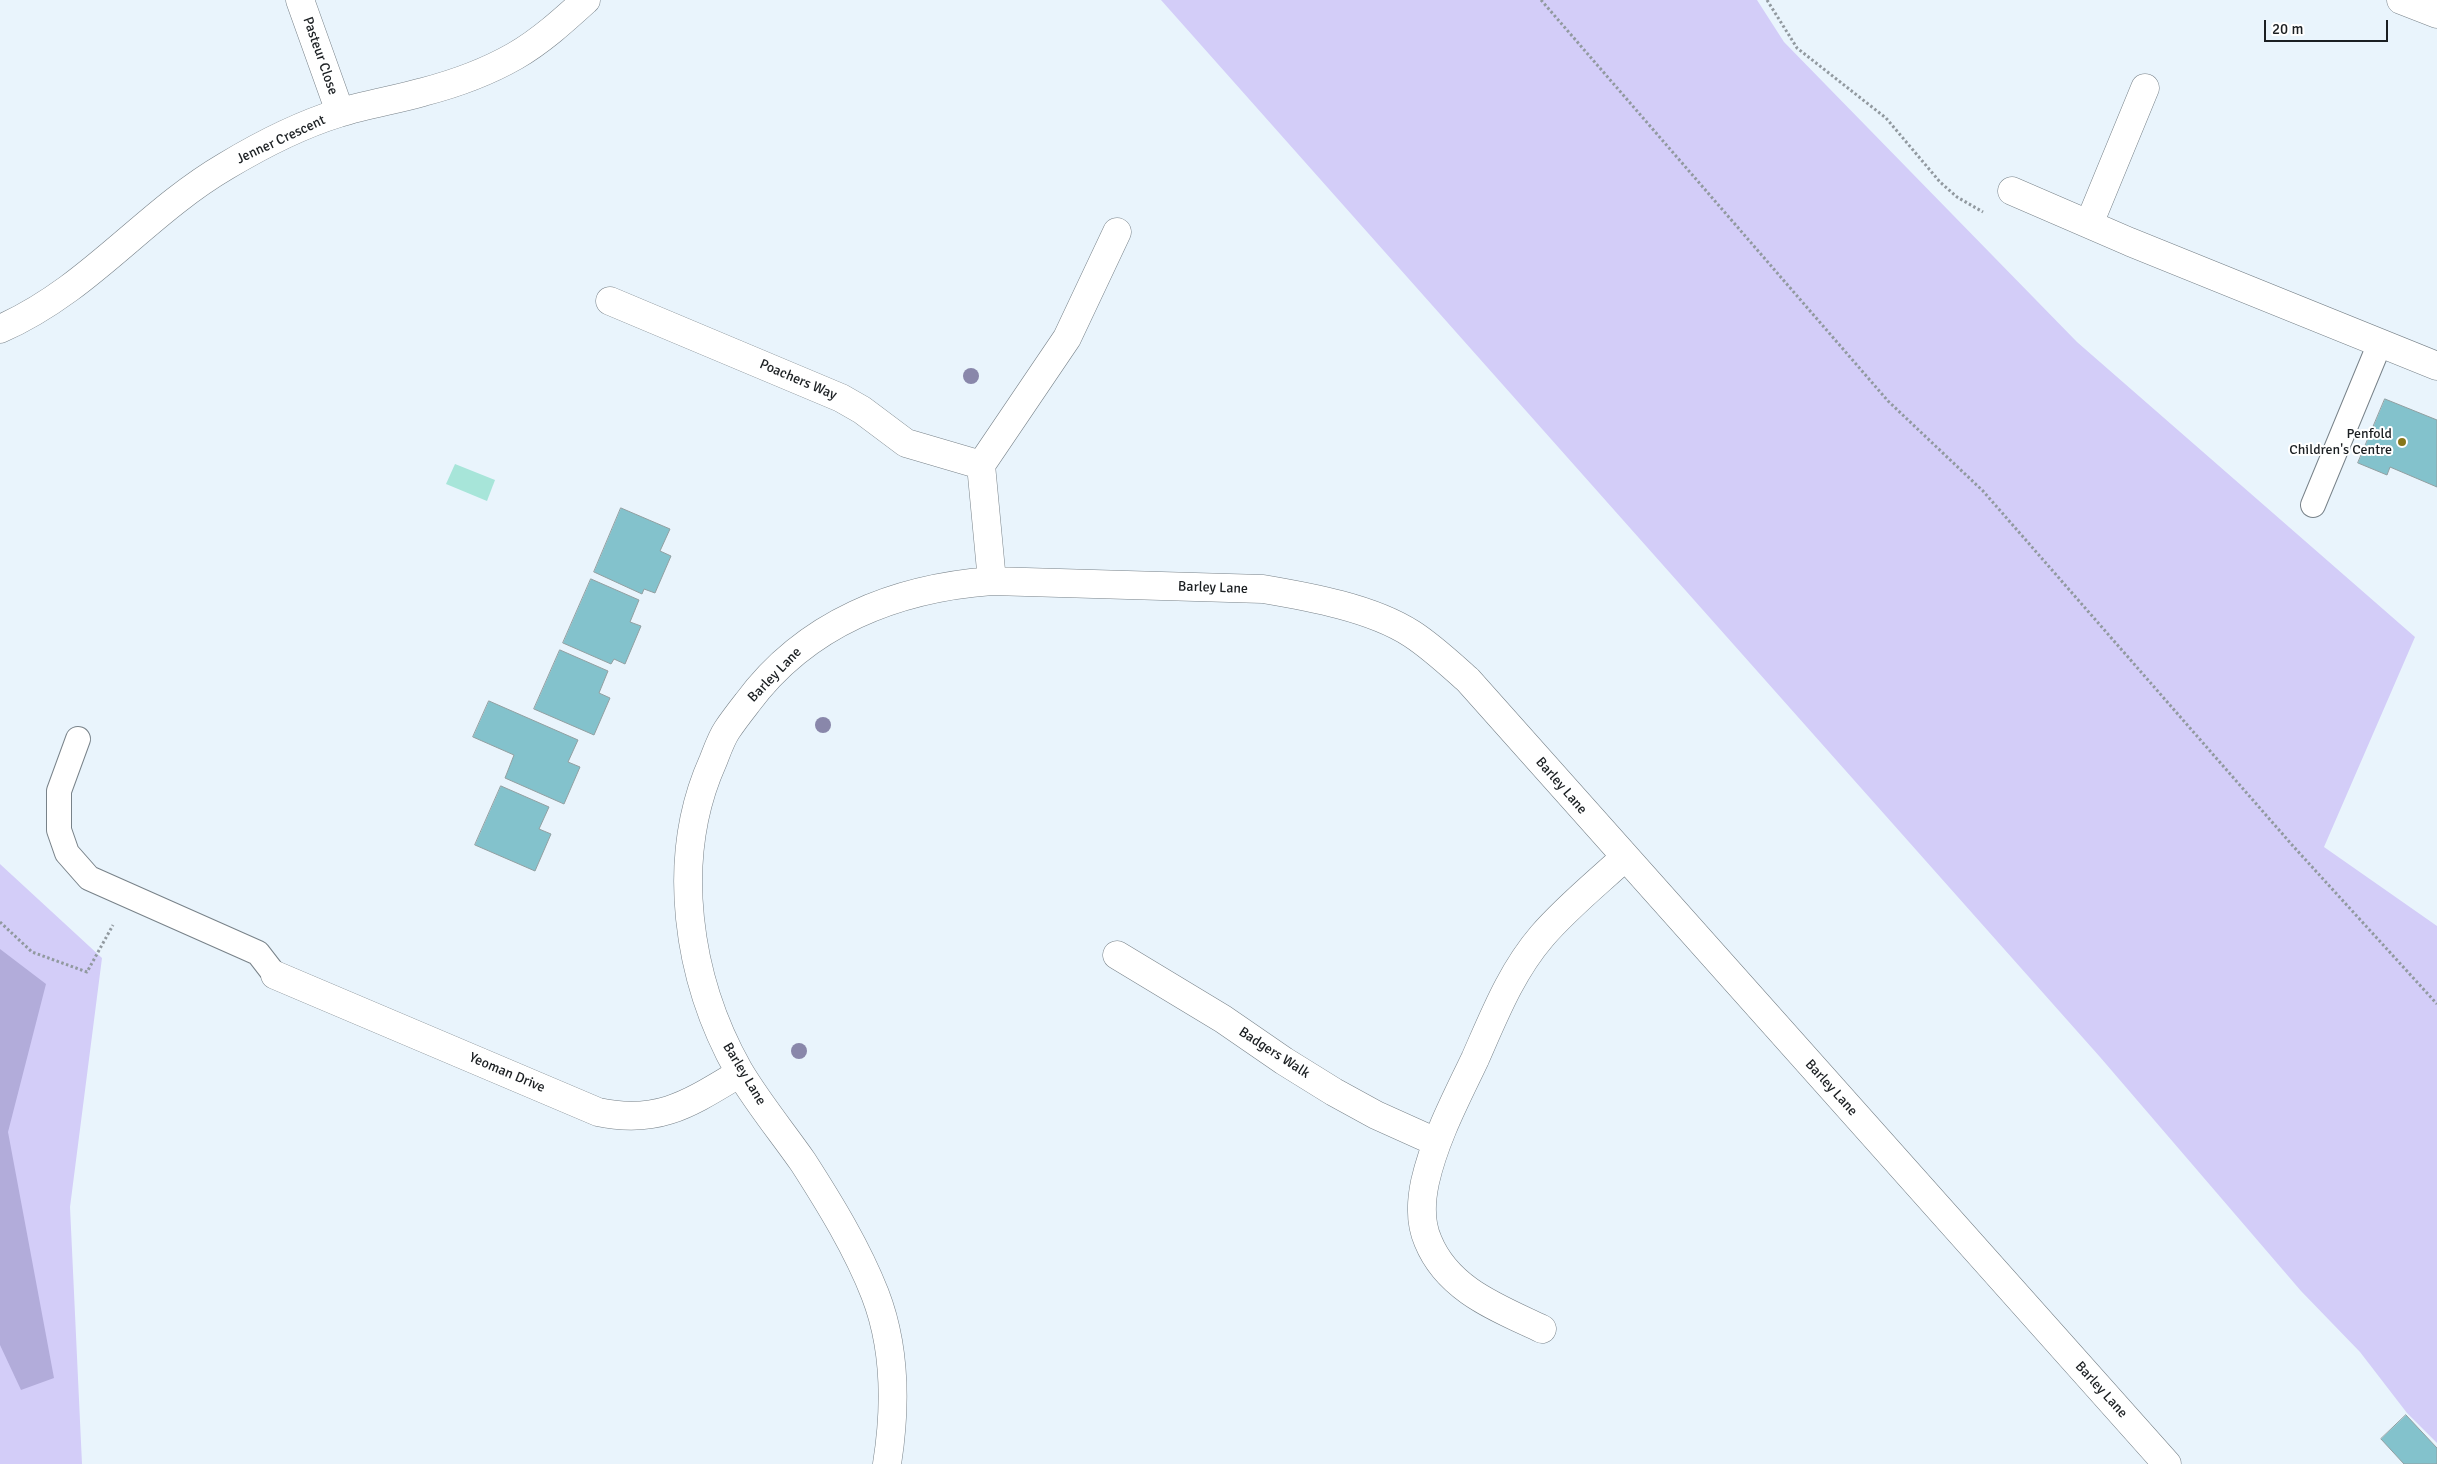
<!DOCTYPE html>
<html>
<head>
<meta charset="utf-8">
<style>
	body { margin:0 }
	#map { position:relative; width:2437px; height:1464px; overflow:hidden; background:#e9f4fc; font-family:Signika,sans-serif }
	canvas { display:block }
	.scale { position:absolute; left:2264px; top:20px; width:124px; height:22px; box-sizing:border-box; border:2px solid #1b1f22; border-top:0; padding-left:6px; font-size:15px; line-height:18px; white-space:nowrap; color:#1b1f22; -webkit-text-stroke:4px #fff; paint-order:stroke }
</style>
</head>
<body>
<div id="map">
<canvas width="2437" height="1464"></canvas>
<div class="scale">20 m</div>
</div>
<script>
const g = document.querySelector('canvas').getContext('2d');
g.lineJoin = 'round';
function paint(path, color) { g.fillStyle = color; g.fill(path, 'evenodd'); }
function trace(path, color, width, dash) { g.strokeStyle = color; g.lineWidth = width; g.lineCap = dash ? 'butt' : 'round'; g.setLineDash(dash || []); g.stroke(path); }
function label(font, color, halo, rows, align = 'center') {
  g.font = font + ' Signika,sans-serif'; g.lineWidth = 4; g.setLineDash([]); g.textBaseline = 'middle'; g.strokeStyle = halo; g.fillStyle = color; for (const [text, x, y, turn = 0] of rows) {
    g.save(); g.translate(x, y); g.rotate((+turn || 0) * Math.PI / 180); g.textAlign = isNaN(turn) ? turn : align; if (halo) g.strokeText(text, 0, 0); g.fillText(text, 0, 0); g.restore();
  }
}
const green = new Path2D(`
	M1161 0H1757L1784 42 2077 342 2415 637 2324 847 2437 926V1443L2407 1413 2360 1352 2301 1291 2100 1057Z
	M0 864 102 958 70 1207 82 1464H0Z`);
const forest = new Path2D(`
	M0 949 46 984 8 1132 54 1378 21 1390 0 1345Z`);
const water = new Path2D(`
	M455 464 495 480 487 501 446 484Z`);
const building = new Path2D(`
	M2385 399 2437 420V487L2390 467 2387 475 2358 463Z
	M621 508 670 529 660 551 671 556 655 593 644 589 642 594 594 572Z
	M591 579 639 600 630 622 641 626 625 664 614 659 611 664 563 643Z
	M560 650 608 671 599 693 610 698 594 735 534 709Z
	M489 701 578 740 568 762 580 767 564 804 505 778 514 755 473 737Z
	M501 786 549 807 539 829 551 834 535 871 475 845Z
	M2406 1415 2437 1448V1464H2404L2381 1439Z`);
const path = new Path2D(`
	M1541 0 1888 401 1983 491 2293 846 2437 1004
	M1767 0 1797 48 1886 118 1940 182 1957 197 1983 212
	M0 922 32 952 87 972 113 925`);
const lane = new Path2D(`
	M2313 505 2380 343
	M78 739 59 791V830L67 853 89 878 258 953 275 975`);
const street = new Path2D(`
	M300 0 340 112
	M2401 0 2437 14
	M2012 191 2130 242 2437 366
	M2089 224 2145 88
	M610 301 841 398 862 410 906 443 981 465
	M0 329C89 290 144 214 226 166 261 145 300 125 339 113 366 104 396 100 423 92 454 84 487 72 515 56 541 41 564 20 586 0
	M992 581 981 465 1067 338 1117 232
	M1117 955 1223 1019 1284 1061 1334 1092 1376 1115 1436 1142
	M275 975 598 1112C659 1125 690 1103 740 1073
	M1542 1329C1498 1308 1448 1290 1428 1241 1420 1223 1421 1201 1425 1182 1435 1138 1456 1099 1475 1059 1494 1016 1511 972 1542 936 1566 908 1597 883 1624 858
	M887 1464C896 1407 896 1348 875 1294 857 1248 830 1204 803 1162 782 1132 758 1103 739 1071 687 979 669 859 713 761 717 751 721 739 727 730 733 721 740 712 747 703 806 623 896 588 992 581L1263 589C1310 597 1372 608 1412 634 1432 647 1450 664 1468 680L2167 1464`);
const trees = [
	[971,376],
	[823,725],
	[799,1051]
];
const markers = [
	[2402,442,5,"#87771a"]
];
const streetNames = [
	["Pasteur Close",320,56,71],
	["Jenner Crescent",281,140,-25],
	["Poachers Way",798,380,23],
	["Barley Lane",1213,588,2],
	["Barley Lane",775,675,-46],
	["Barley Lane",1561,786,49],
	["Badgers Walk",1274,1053,33],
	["Yeoman Drive",507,1073,23],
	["Barley Lane",744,1074,59],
	["Barley Lane",1831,1088,48],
	["Barley Lane",2101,1390,48]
];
const poiNames = [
	["Penfold",2392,434],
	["Children's Centre",2392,450]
];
paint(green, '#d3cdf8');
paint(forest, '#b2acda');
paint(water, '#a7e5d9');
paint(building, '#83c2cc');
trace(building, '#919fa1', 1);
trace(lane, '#788289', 26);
trace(street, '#788289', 29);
trace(path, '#91999f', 3, [2.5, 2.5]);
trace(lane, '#fff', 24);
trace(street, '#fff', 28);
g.fillStyle = '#8987aa';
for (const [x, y] of trees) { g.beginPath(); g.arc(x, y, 8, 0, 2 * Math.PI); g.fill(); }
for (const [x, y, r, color] of markers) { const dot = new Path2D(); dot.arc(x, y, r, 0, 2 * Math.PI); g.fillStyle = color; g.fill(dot); trace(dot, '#fff', 2); }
label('14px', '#1b1f22', '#fff', streetNames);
label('14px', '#1b1f22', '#fff', poiNames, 'right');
</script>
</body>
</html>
